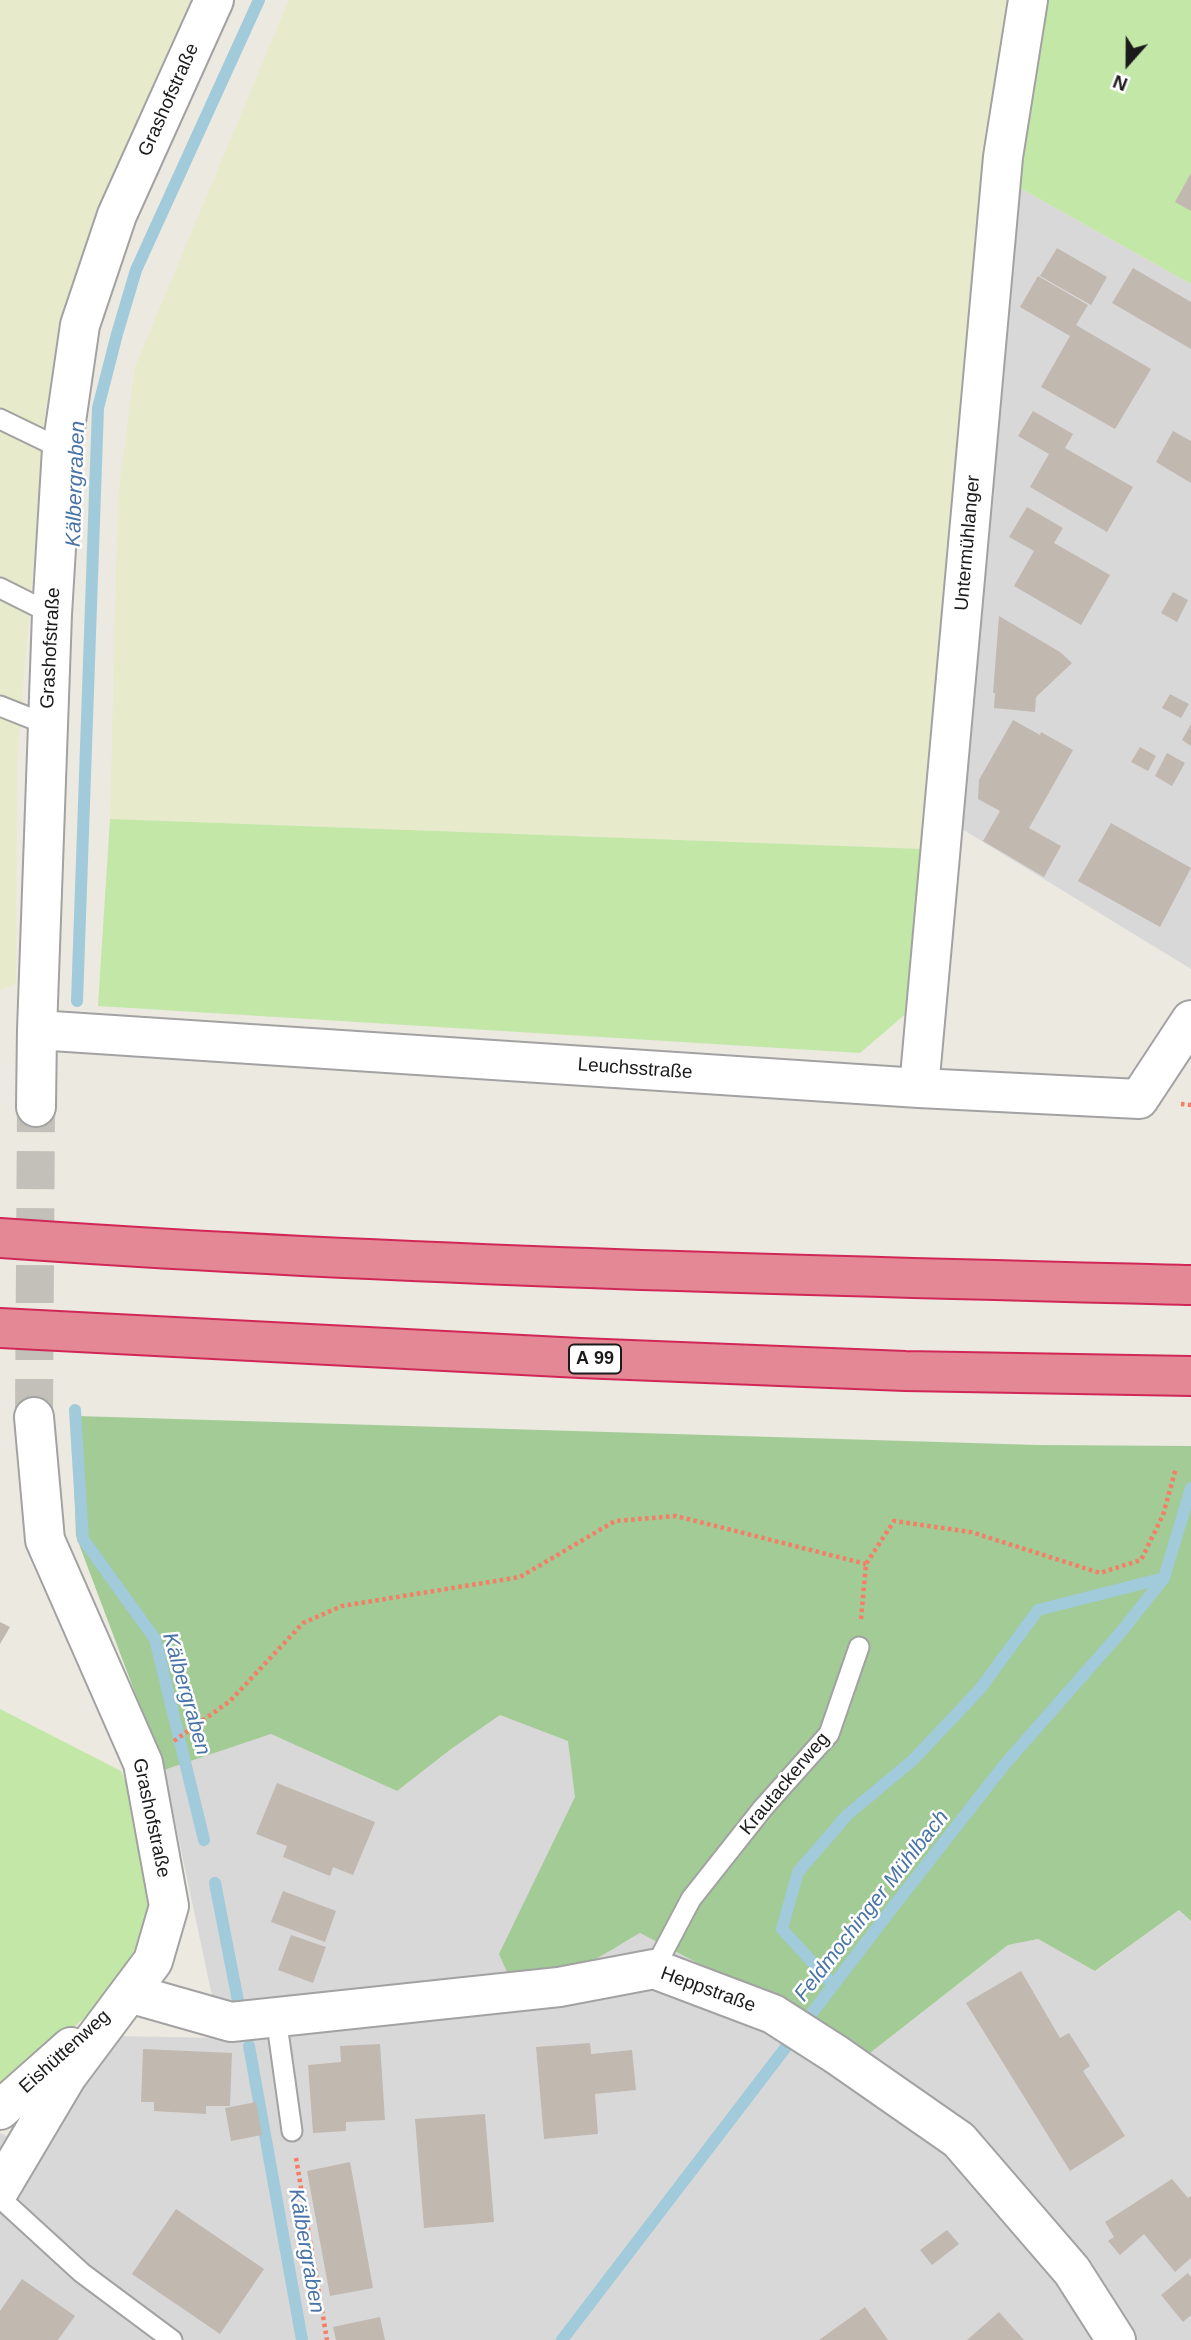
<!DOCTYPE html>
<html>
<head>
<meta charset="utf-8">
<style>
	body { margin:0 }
	#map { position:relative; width:1191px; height:2340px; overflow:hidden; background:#ece9e0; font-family:Arial,sans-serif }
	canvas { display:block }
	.north { position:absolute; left:1093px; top:28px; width:70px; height:70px; -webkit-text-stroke:5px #fff; paint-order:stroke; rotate:201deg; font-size:19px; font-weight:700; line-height:28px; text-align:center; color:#1b1b1b }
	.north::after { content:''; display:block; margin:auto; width:24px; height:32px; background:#1b1b1b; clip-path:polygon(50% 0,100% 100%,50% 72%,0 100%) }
</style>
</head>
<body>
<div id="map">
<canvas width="1191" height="2340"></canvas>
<div class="north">N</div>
</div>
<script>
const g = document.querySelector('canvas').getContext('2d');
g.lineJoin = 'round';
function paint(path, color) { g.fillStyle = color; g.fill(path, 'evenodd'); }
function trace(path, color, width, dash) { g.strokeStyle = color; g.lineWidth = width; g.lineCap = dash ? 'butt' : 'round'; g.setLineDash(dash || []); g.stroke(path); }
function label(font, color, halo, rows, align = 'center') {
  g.font = font + ' Arial,sans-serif'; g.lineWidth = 5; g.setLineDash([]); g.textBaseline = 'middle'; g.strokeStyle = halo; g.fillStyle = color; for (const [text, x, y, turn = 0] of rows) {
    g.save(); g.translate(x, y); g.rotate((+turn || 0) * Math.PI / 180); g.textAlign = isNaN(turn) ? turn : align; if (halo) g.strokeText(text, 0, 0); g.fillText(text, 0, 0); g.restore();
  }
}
const residential = new Path2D(`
	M1011 183 1191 284V969L962 829Z
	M449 1659 639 1715 575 1970 640 1933 870 2053 1008 1945 1038 1939 1096 1971 1179 1910 1191 1921V2340H0V2133L38 2150 116 2036 221 2038 164 1770 271 1734 397 1791Z`);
const farmland = new Path2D(`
	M0 0H191L96 211 46 407 17 762 16 984 0 990Z
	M289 0H1015L924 849 110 819 118 497 135 367Z`);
const grass = new Path2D(`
	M1039 0H1191V284L1011 183Z
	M110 819 924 849 915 1006 860 1053 98 1006Z
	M0 1709 121 1771 143 1821 153 1891 137 1947 107 1993 86 2016 39 2060 0 2089Z`);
const forest = new Path2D(`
	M77 1416 1038 1445 1191 1446V1921L1179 1910 1095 1971 1038 1939 1008 1945 870 2053 640 1933C593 1960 565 1985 507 1972L499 1954 575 1797 568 1741 500 1715 451 1749 397 1791 271 1734 164 1770 76 1536 74 1479Z`);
const stream = new Path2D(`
	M77 1001 98 408 117 334 136 270 259 0
	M75 1410 83 1539 155 1639 204 1840
	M215 1883 238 2001
	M833 1985 782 1929 798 1872 847 1815 913 1760 980 1689 1038 1610 1164 1578
	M249 2046 302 2340
	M562 2340 890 1911 1005 1764 1121 1632 1164 1578 1191 1488`);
const building = new Path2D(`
	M1191 173V211L1175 202Z
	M1057 248 1107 277 1091 305 1040 276Z
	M1133 268 1191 302V349L1112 303Z
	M1038 276 1088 305 1076 325 1151 369 1115 429 1041 387 1070 336 1020 307Z
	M1033 411 1073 434 1065 448 1133 487 1107 532 1030 487 1049 454 1018 436Z
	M1173 431 1191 441V483L1156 462Z
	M1027 507 1063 528 1054 543 1110 575 1081 625 1014 586 1034 551 1009 537Z
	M1173 592 1188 600 1177 622 1161 613Z
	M999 616 1060 652 1072 663 1036 697 1035 712 994 708 995 693H993Z
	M1170 694 1189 704 1181 718 1162 708Z
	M1013 720 1040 735 1041 732 1073 750 1029 828 1061 846 1044 877 983 841 1000 811 978 799 979 780Z
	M1191 724V746L1182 740Z
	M1140 747 1156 756 1148 771 1131 762Z
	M1167 753 1185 763 1172 786 1155 776Z
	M1111 823 1191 868 1160 927 1078 881Z
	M0 1622 10 1627 0 1644Z
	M277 1783 375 1822 353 1875 333 1867 330 1876 283 1857 287 1846 256 1834Z
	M283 1891 336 1911 325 1942 271 1922Z
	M291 1935 326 1947 313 1983 278 1970Z
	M1021 1971 1060 2038 1069 2033 1090 2066 1083 2071 1125 2136 1070 2171 966 2003Z
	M590 2043 591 2054 632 2050 636 2090 595 2094 598 2134 544 2139 536 2047Z
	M380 2044 385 2120 346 2122V2131L313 2133 308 2065 341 2062 340 2046Z
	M143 2049 232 2053 230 2106H206V2114L154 2111V2102H141Z
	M256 2102 262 2135 231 2141 225 2108Z
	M485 2114 494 2222 424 2228 415 2119Z
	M350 2162 373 2288 330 2296 307 2171Z
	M1172 2179 1188 2198 1191 2196V2258L1175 2272 1144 2234 1120 2255 1108 2241 1114 2237 1105 2222Z
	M176 2209 264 2269 220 2334 132 2274Z
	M947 2230 959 2244 932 2265 920 2250Z
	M1188 2273 1191 2277V2315L1183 2322 1161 2295Z
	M22 2279 75 2316 58 2340H0V2311Z
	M865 2307 888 2340H819Z
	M999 2312 1024 2340H967Z
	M380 2317 385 2340H336L333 2327Z`);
const streetTunnel = new Path2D(`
	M34 1417 36 1107`);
const path = new Path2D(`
	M1181 1104 1191 1105
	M861 1619 866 1564 894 1521 971 1532 1100 1573 1141 1560 1163 1515 1176 1468
	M174 1741 230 1701 303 1623 342 1606 520 1577 615 1521 676 1516 866 1564
	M296 2158 327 2340`);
const lane = new Path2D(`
	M0 419 62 449
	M0 588 52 614
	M0 706 48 725
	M654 1969 691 1899 763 1808 829 1734 859 1647
	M276 2017 292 2131
	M0 2198 82 2273 172 2340`);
const street = new Path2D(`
	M37 1030 919 1088 1139 1099 1191 1020
	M919 1088 1003 157 1028 0
	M36 1107 37 1030 52 614 62 449 80 325 117 215 214 0
	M129 1993 231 2022 559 1987 654 1969 773 2014 837 2055 959 2140 1072 2271 1116 2340
	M0 2110 71 2047
	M0 2189 67 2076 153 1961 169 1906 143 1763 45 1540 34 1417`);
const highway = new Path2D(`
	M0 1238C396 1266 794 1275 1191 1285
	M0 1328 580 1358 905 1371 1191 1376`);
const shields = [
	[595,1359,52]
];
const shieldNames = [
	["A 99",595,1359]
];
const streetNames = [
	["Grashofstraße",169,100,-66],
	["Untermühlanger",968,543,-85],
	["Grashofstraße",51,648,-87],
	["Leuchsstraße",635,1069,4],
	["Krautackerweg",785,1784,-50],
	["Grashofstraße",151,1818,78],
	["Heppstraße",708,1990,20],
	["Eishüttenweg",65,2052,-42]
];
const waterNames = [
	["Kälbergraben",76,484,-88],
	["Kälbergraben",186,1694,74],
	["Feldmochinger Mühlbach",872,1906,-52],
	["Kälbergraben",306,2251,80]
];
paint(residential, '#d9d8d8');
paint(farmland, '#e7ebcb');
paint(grass, '#c2e7a6');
paint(forest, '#a2cb95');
trace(stream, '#a1cada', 12);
paint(building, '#c1b8b0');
trace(streetTunnel, '#c2c0b9', 38, [38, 19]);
trace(lane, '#a2a2a2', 23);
trace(street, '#a2a2a2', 42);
trace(highway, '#d12758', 42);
trace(path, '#f67e67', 4.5, [3.5, 3.5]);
trace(lane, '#fff', 19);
trace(street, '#fff', 38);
trace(highway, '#e38894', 38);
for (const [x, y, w] of shields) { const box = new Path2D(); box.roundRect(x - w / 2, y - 14.5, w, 29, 5); g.fillStyle = '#fff'; g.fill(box); trace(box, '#1b1b1b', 2); }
label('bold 18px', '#1b1b1b', null, shieldNames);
label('19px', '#1b1b1b', '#fff', streetNames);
label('italic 21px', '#4a74a7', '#fff', waterNames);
</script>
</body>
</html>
